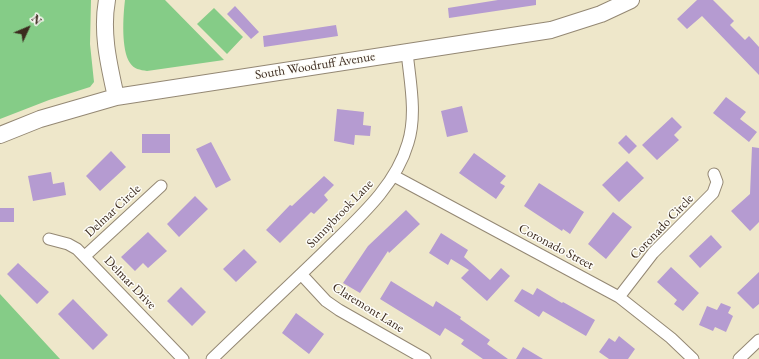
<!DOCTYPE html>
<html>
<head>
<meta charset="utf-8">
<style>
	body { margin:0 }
	#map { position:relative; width:759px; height:359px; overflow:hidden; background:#eee7ca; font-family:"EB Garamond",serif }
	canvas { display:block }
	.north { position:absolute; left:8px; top:8px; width:40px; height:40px; -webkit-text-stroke:3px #fdfcf7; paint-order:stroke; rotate:46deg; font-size:11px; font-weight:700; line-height:16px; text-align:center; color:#3b2a1e }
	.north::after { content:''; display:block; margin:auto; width:14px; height:18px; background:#3b2a1e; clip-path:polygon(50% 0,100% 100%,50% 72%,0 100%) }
</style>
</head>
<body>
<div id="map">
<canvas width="759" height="359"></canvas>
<div class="north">N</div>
</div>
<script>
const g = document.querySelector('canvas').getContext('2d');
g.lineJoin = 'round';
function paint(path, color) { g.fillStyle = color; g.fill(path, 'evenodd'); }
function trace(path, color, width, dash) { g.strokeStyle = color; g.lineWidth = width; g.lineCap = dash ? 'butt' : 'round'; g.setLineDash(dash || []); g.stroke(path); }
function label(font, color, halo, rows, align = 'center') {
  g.font = font + ' "EB Garamond",serif'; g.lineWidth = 3; g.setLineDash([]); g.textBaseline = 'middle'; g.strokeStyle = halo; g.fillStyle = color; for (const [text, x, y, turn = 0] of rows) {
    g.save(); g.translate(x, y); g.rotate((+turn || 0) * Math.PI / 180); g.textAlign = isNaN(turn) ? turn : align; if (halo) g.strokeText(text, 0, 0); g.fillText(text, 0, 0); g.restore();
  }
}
const green = new Path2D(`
	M0 0H91L90 44 94 82 90 87 49 100 0 119Z
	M125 0H165L224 60 147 71C140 70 134 69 130 63 121 50 123 16 125 0Z
	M214 8 243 37 227 54 197 24Z
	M0 294 60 359H0Z`);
const building = new Path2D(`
	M498 0H536V5L449 18 448 8Z
	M697 0H713L734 21 730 25 745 40 749 36 759 47V75L702 16 687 29 677 19Z
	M235 6 259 32 251 39 227 14Z
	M336 25 338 36 264 47 263 36Z
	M726 97 746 112 740 119 757 132 749 142 713 113Z
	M462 106 468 132 447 137 441 111Z
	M337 109 364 112 363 125 371 126 370 136 355 135 354 145 334 141Z
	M672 117 682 127 674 135 679 140 657 160 642 145Z
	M142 134H170V153H142Z
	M626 135 637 146 629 154 618 143Z
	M211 142 231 180 216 188 196 149Z
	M752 147 759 148V222L750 231 731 211 750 194Z
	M111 151 126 167 100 191 86 176Z
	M474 153 506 176 500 183 505 186 496 199 459 173Z
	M627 161 644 178 619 202 602 185Z
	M51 172 53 184 64 182 66 195 33 201 28 176Z
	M324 176 334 185 324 195 328 200 314 214 311 212 280 243 266 230 290 205 292 206Z
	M539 183 584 212 570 234 563 229 562 231 524 206Z
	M195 196 208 209 179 237 167 224Z
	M0 208H14V222H0Z
	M406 210 420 224 389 253 388 251 360 293 343 283 368 246Z
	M613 212 632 227 606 259 588 244Z
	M148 232 167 251 148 268 143 263 135 271 121 257Z
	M441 233 468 250 464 257 490 280 501 268 510 276 487 301 461 278 469 270 451 259 448 265 429 253Z
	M711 235 722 247 700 268 689 256Z
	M244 249 257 262 236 282 223 269Z
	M18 263 49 292 37 304 7 274Z
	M671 267 699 293 683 311 674 304 677 300 657 282Z
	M759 272V304L753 309 737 293Z
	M391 281 433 307 436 301 461 317 460 319 490 340 487 344 508 359H483L461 344 464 340 445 328 440 336 380 299Z
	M181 287 206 312 192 326 167 301Z
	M537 288 562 303 563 302 595 320 586 336 543 311 539 317 514 301 522 289 533 295Z
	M73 299 108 335 93 350 58 314Z
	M721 303 731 307 728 313 733 316 726 332 715 327 713 331 699 325 707 306 717 310Z
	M296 313 324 334 309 354 282 333Z
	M619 336 635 349 628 359H609L599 352 609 338 615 342Z
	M523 347 543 359H516Z`);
const street = new Path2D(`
	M394 176 619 297 671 338 693 359
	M49 239 68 244 77 249 183 359
	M85 256 161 186
	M301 274 326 301 339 310 425 359
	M619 297 653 253 713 193 717 182 714 174
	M212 359C249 323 287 288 324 252 356 220 395 188 408 143 417 114 410 82 407 52
	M739 359 759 340`);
const secondary = new Path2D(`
	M107 0C101 33 109 65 116 97
	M0 135 40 119 116 97 551 30 601 14 631 0`);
const streetNames = [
	["South Woodruff Avenue",315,66,-9],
	["Delmar Circle",113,211,-43],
	["Sunnybrook Lane",340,214,-46],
	["Coronado Circle",662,227,-46],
	["Coronado Street",556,247,28],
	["Delmar Drive",130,283,46],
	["Claremont Lane",368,308,32]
];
paint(green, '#85cc87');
paint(building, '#b59bd1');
trace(street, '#948874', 13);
trace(secondary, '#948874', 18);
trace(street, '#fff', 11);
trace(secondary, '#fff', 16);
label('13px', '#3b2a1e', '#fdfcf7', streetNames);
</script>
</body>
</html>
